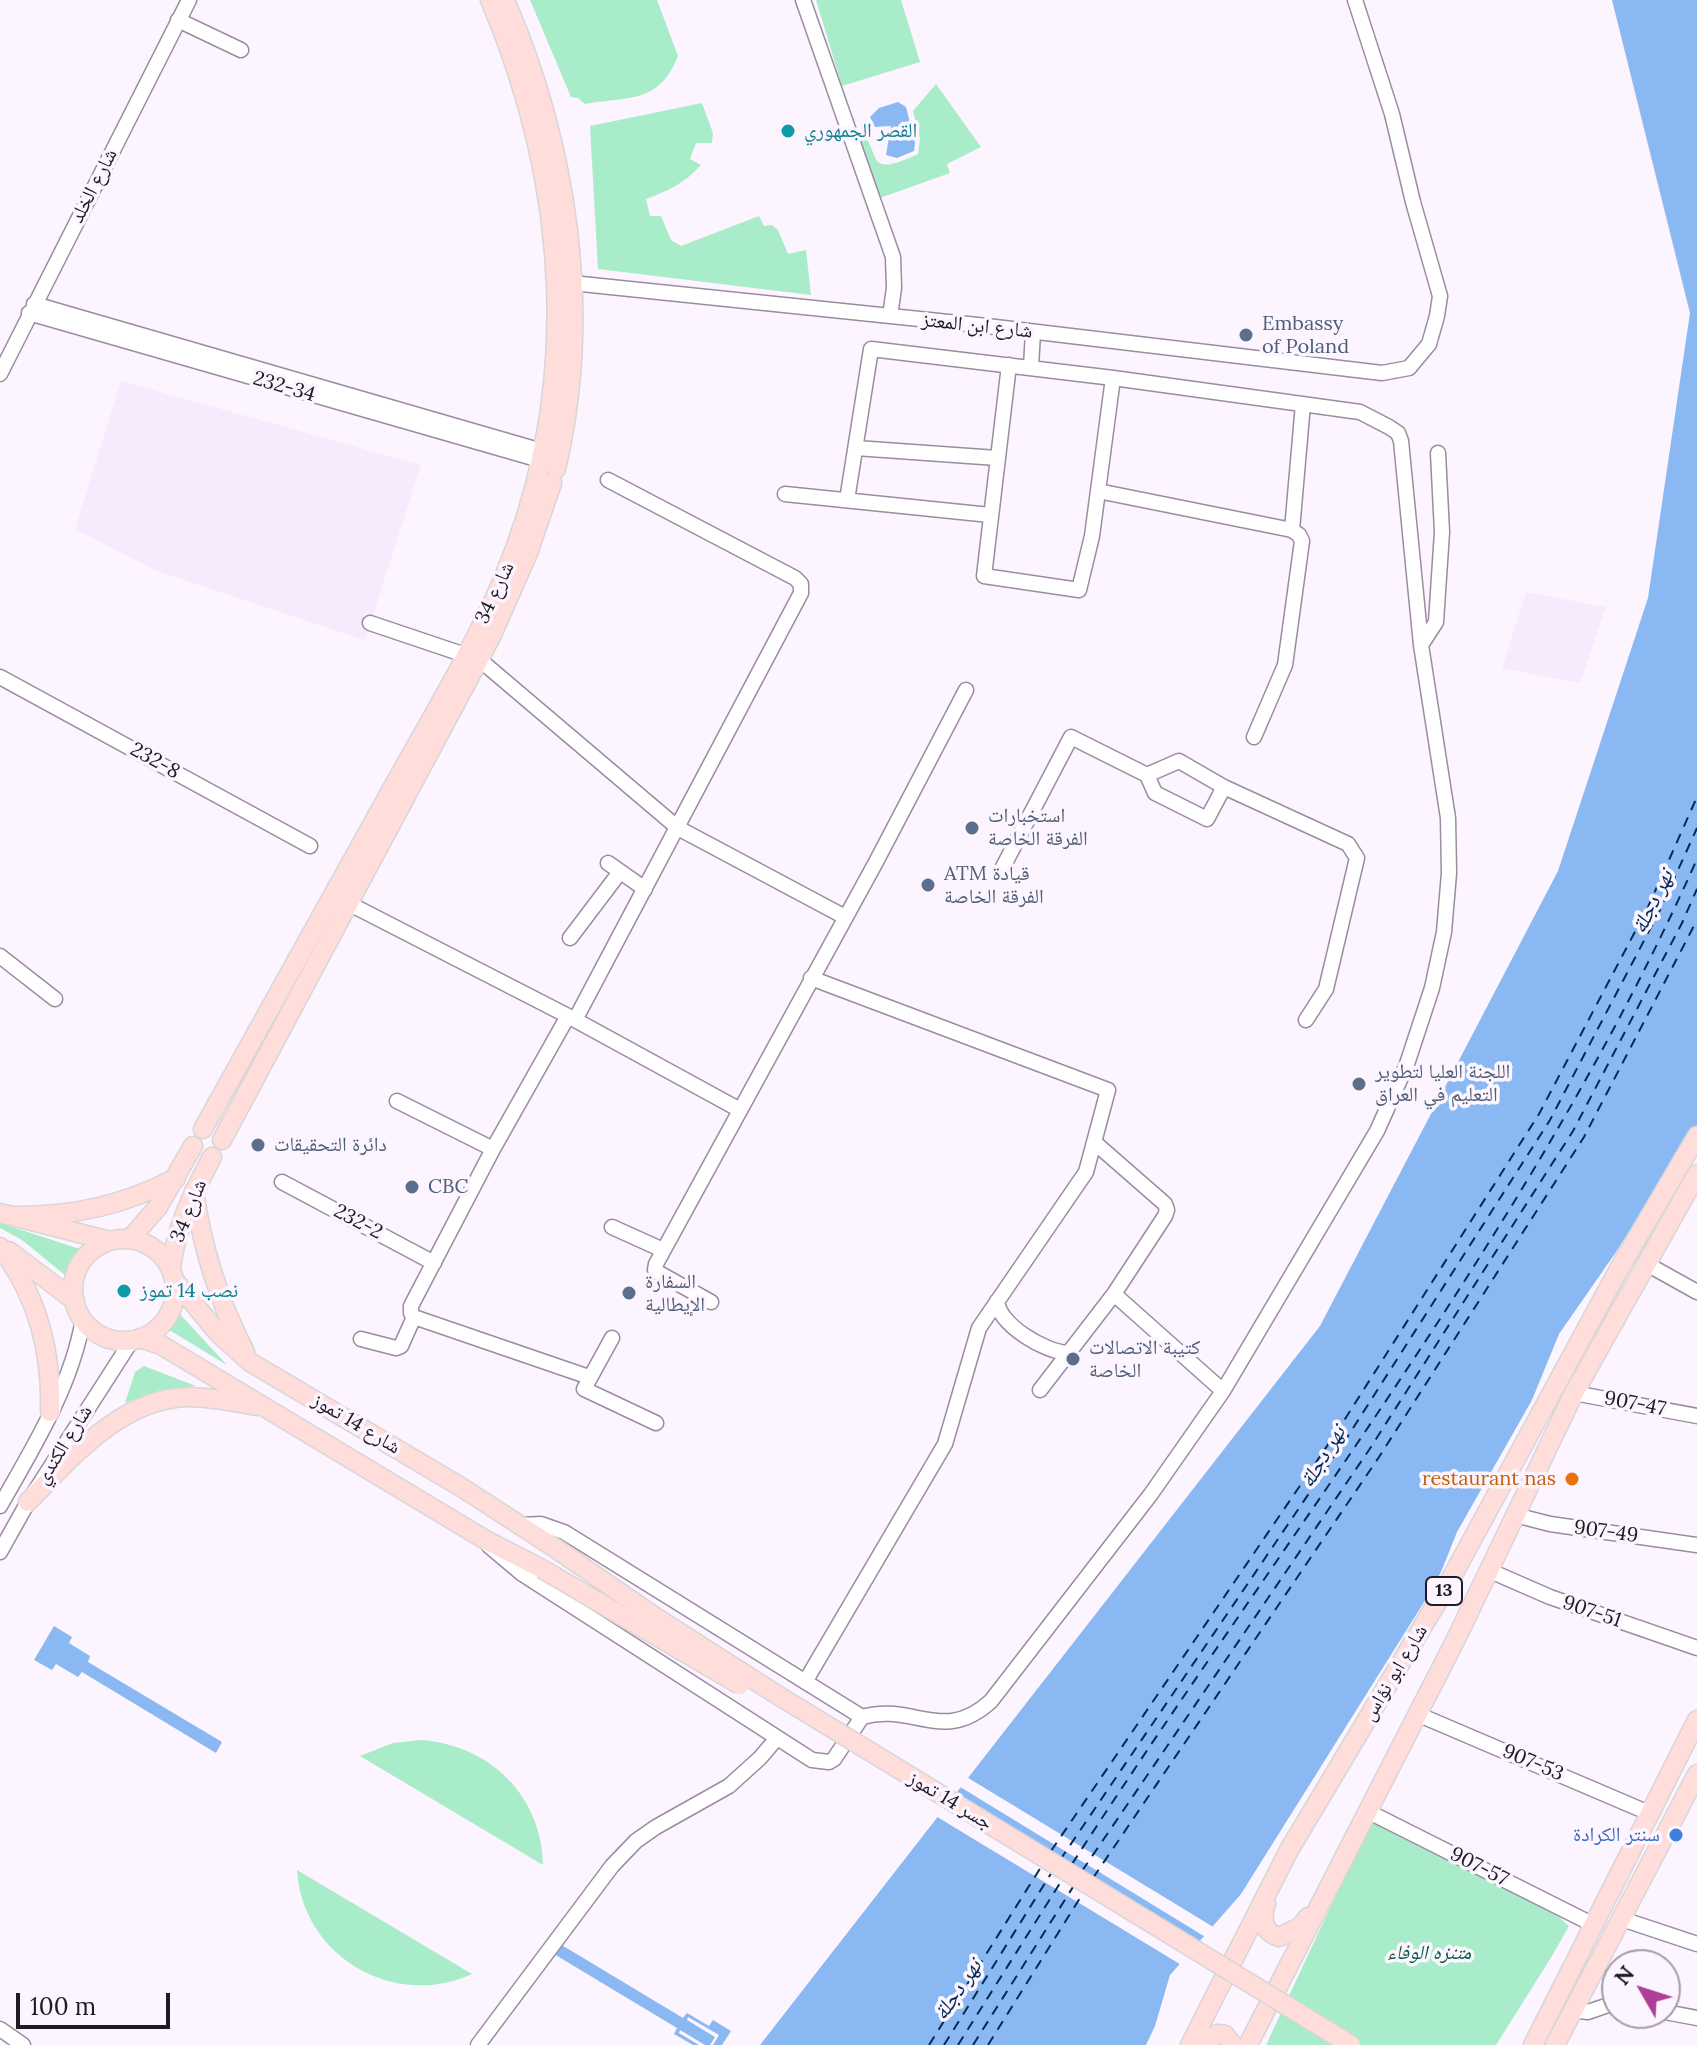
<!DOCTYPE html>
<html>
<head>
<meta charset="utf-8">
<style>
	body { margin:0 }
	#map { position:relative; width:1697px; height:2045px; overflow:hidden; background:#fcf4fe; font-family:Lora,serif }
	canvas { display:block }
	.north { position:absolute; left:1601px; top:1949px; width:80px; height:80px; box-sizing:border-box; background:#fcf4fe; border:2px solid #a49da7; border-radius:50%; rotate:309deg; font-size:22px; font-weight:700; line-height:32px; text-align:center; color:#211a24 }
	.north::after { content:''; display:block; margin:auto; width:28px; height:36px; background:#af3e99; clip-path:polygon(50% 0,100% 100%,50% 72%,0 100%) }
	.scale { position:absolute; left:16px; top:1993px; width:154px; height:36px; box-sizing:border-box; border:4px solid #211a24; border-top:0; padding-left:10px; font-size:24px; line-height:28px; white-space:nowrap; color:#211a24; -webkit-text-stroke:6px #fcf4fe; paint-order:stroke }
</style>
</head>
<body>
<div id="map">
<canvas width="1697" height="2045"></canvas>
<div class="north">N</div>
<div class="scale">100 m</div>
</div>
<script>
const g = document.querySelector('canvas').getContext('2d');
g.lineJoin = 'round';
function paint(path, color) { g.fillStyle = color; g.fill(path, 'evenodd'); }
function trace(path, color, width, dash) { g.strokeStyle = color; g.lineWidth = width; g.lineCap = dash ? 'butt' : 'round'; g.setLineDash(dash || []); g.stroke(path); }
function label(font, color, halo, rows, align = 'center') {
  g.font = font + ' Lora,"Noto Naskh Arabic",serif'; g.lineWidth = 7; g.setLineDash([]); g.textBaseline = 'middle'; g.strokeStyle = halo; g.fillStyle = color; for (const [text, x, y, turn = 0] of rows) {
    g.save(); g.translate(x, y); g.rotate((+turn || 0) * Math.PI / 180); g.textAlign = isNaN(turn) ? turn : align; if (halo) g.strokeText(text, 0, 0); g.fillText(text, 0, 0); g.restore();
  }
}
const built = new Path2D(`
	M121 381 421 465 365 640 156 571 75 529Z
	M1526 592 1606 607 1580 683 1502 668Z`);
const green = new Path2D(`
	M530 0H657L678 56C659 104 630 96 585 104L578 98 571 97Z
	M816 0H901L920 62 842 86Z
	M936 84 981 147 947 164 950 173 880 198 854 127C887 148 858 182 918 154L920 138 913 111Z
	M702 103 713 133 712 143H696L690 159 701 165C685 183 668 191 646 199L650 216H661L671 240 681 246 759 216 764 226 772 225 778 230 788 254 806 250 811 295 598 269 590 126Z
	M0 1223 86 1251 72 1268 71 1280 22 1240 0 1228Z
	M178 1312 226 1364H225L166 1328 174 1321Z
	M144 1366 196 1386 160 1390 125 1403 135 1372Z
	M421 1740C489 1745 542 1795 543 1865L360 1756 393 1743Z
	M1372 1818 1416 1838 1559 1917 1569 1926 1552 1956 1496 2045H1266Z
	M297 1870 472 1974C394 2010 302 1956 297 1870Z`);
const water = new Path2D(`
	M1612 0H1697V1126L1616 1252 1559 1334 1532 1400 1457 1532 1441 1572 1426 1599 1241 1894 1170 1975 1155 2026 1146 2045H760L1320 1326 1558 871 1648 598 1690 313Z
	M898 102 906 107 915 143 914 151 897 158 886 155 891 126 875 127 870 117 879 108Z
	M54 1626 72 1637 69 1643 90 1656 88 1662 222 1742 216 1753 82 1672 78 1677 56 1664 52 1670 34 1660Z
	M550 1938 683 2018 687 2013 709 2026 713 2020 731 2031 722 2045H713L719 2035 688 2017 687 2020 715 2037 710 2045H705L680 2030 679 2033 699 2045H693L674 2034 677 2028 544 1948Z`);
const pier = new Path2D(`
	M965 1776 1215 1928 1207 1938 957 1785Z
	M953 1791 1202 1943 1183 1966 934 1815Z`);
const ferry = new Path2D(`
	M1051 1851 1338 1430 1539 1114 1648 907 1697 797
	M1060 1860 1348 1436 1550 1120 1659 912 1697 828
	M1072 1864C1286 1533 1536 1221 1697 859
	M1082 1871 1369 1450 1573 1131 1682 923 1697 889
	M1093 1878 1379 1457 1584 1137 1697 920
	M929 2045 1041 1867
	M944 2045 1052 1872
	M958 2045 1062 1880
	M973 2045 1073 1887
	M988 2045 1085 1890`);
const minor = new Path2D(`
	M803 0 893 257 894 288 890 316
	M178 20 241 50
	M572 283 987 326 1382 373 1409 368 1429 344 1437 316 1440 296 1413 202 1392 114 1355 0
	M34 304 542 451
	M29 313 540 460
	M1009 365 984 576 1079 590 1092 536 1113 378
	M1031 367 1033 332
	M0 374 189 0
	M856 448 997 458
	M1098 491 1292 530 1299 535 1302 541 1285 665 1254 737
	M785 494 990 515
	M1292 530 1303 404
	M370 623 480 660 678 828 845 917
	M1421 645 1436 622 1442 532 1438 453
	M0 677 310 846
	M1147 775 1179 761 1224 787 1348 844 1357 858 1326 989 1306 1020
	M608 863 645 889
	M1003 867 1071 737 1147 775 1155 793 1207 819 1224 787
	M340 899 568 1016 740 1110
	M570 938 620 872
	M0 956 55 999
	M568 1016 493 1149 411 1306V1313L414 1317 589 1377
	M575 1020 801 593V584L795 578 608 480
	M397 1101 493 1149
	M282 1182 434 1263
	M612 1227 663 1250
	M1645 1263 1697 1292
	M1114 1294 1223 1391
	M997 1301C999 1325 1045 1352 1068 1353
	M711 1302 659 1273 655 1270 656 1264 876 862 966 690
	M612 1338 584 1389 656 1423
	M361 1339 396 1348 401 1346 414 1317
	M1040 1390 1114 1294 1165 1216 1167 1210 1165 1204 1094 1142
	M1574 1393 1697 1416
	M0 1506C33 1448 72 1385 83 1319
	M1515 1515 1550 1524 1697 1545
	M522 1525 541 1524 564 1532 862 1717C913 1702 943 1745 991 1701L1151 1494 1223 1391 1377 1131 1407 1064 1432 988 1444 932 1449 873 1448 818 1421 645 1401 441 1398 433 1389 427 1360 412 1113 378 871 349 847 500
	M489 1546 521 1573 812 1760 829 1762 834 1759 862 1717
	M0 1552 28 1502 132 1340
	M1488 1570 1550 1597 1697 1648
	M805 1682 945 1444 979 1328 1086 1172 1108 1090 811 978
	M1417 1714 1649 1813
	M1367 1811 1590 1923
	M1622 1919 1697 1944
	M1580 2011 1588 2012 1617 2002
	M1665 2012 1697 2018
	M0 2029 23 2045
	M478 2045 612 1866 636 1841 656 1827 729 1786 760 1758 777 1738`);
const major = new Path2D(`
	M505 0C568 146 593 313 556 469
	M203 1129C264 1018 326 907 388 796 427 725 471 654 503 579 583 390 569 186 490 0
	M222 1140 492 635 528 553 552 483
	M194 1191C202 1248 219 1301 245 1352
	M0 1213 110 1241
	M16 1216C75 1216 124 1205 176 1178
	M130 1239 158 1207 193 1146
	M73 1290a51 51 0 1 1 102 0a51 51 0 1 1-102 0Z
	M0 1247C38 1296 52 1351 50 1412
	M9 1251 75 1301
	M171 1268C176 1227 193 1193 212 1157
	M175 1281 219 1334 250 1362 461 1487 555 1548
	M140 1338 161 1345 484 1539 542 1569
	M28 1502C72 1457 121 1398 189 1397 212 1397 234 1402 257 1406
	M1266 1904C1261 1919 1263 1932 1279 1937L1300 1927 1308 1917
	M1190 2045 1289 1850 1448 1584 1620 1267 1697 1136
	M1200 2045 1217 2034 1225 2035 1233 2045
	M1248 2045 1455 1641 1574 1393 1697 1174
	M1533 2045 1697 1720
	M1555 2045 1697 1774`);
const majorBridge = new Path2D(`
	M555 1548 654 1616 779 1696 1351 2045
	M542 1569 740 1685`);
const markers = [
	[788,131,8,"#0f9aa8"],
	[1246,335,8,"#5c6f8a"],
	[972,828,8,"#5c6f8a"],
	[928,885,8,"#5c6f8a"],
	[1359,1084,8,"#5c6f8a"],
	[258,1145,8,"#5c6f8a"],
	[412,1187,8,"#5c6f8a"],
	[124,1291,8,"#0f9aa8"],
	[629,1293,8,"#5c6f8a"],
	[1073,1359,8,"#5c6f8a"],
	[1572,1479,8,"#e8710a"],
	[1676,1835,8,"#3f7fe0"]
];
const shields = [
	[1444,1591,36]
];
const shieldNames = [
	["13",1444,1591]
];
const cultureNames = [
	["القصر الجمهوري",804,131],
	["نصب 14 تموز",140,1291]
];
const streetNames = [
	["شارع الخلد",94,186,-63],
	["شارع ابن المعتز",977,326,6],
	["232-34",284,387,16],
	["شارع 34",495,593,-65],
	["232-8",155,761,29],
	["شارع 34",189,1211,-68],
	["232-2",358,1222,28],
	["907-47",1635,1404,11],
	["شارع 14 تموز",356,1424,31],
	["شارع الكندي",64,1445,-58],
	["907-49",1606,1532,8],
	["907-51",1592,1612,19],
	["شارع ابو نؤاس",1395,1673,-59],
	["907-53",1533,1763,23],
	["جسر 14 تموز",950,1801,31],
	["907-57",1479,1867,27]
];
const serviceNames = [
	["Embassy",1262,324],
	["of Poland",1262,347],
	["استخبارات",988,816],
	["الفرقة الخاصة",988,839],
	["ATM قيادة",944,874],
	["الفرقة الخاصة",944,897],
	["اللجنة العليا لتطوير",1375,1072],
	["التعليم في العراق",1375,1095],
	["دائرة التحقيقات",274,1145],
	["CBC",428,1187],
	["السفارة",645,1282],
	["الإيطالية",645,1305],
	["كتيبة الاتصالات",1089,1348],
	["الخاصة",1089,1371]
];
const foodNames = [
	["restaurant nas",1556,1479]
];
const shopNames = [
	["سنتر الكرادة",1660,1835]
];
const parkNames = [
	["متنزه الوفاء",1429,1953]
];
const waterNames = [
	["نهر دجلة",1653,902,-64],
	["نهر دجلة",1323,1457,-59],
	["نهر دجلة",958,1990,-56]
];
paint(built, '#f8eafd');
paint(green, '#a9ecca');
paint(water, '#8ab8f2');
paint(pier, '#fcf4fe');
trace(ferry, '#012b57', 2, [10, 8]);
trace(minor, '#9c8ba2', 17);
trace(major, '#d7d6d8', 21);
trace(minor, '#fff', 14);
trace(major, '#feddda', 18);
trace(majorBridge, '#d7d6d8', 21, []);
trace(majorBridge, '#feddda', 18);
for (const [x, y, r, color] of markers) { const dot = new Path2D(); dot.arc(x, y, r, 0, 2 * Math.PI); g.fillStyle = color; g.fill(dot); trace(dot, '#fcf4fe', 3); }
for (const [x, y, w] of shields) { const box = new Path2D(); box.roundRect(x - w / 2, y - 14, w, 28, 6); g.fillStyle = '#fcf4fe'; g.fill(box); trace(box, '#211a24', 2); }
label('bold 18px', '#211a24', null, shieldNames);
label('20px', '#0d838f', '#fcf4fe', cultureNames, 'left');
label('20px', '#211a24', '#fcf4fe', streetNames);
label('20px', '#4e5e75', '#fcf4fe', serviceNames, 'left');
label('20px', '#c56008', '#fcf4fe', foodNames, 'right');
label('20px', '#366cbe', '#fcf4fe', shopNames, 'right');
label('italic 20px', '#055d3f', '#fcf4fe', parkNames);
label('italic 22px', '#012b57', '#fcf4fe', waterNames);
</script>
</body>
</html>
